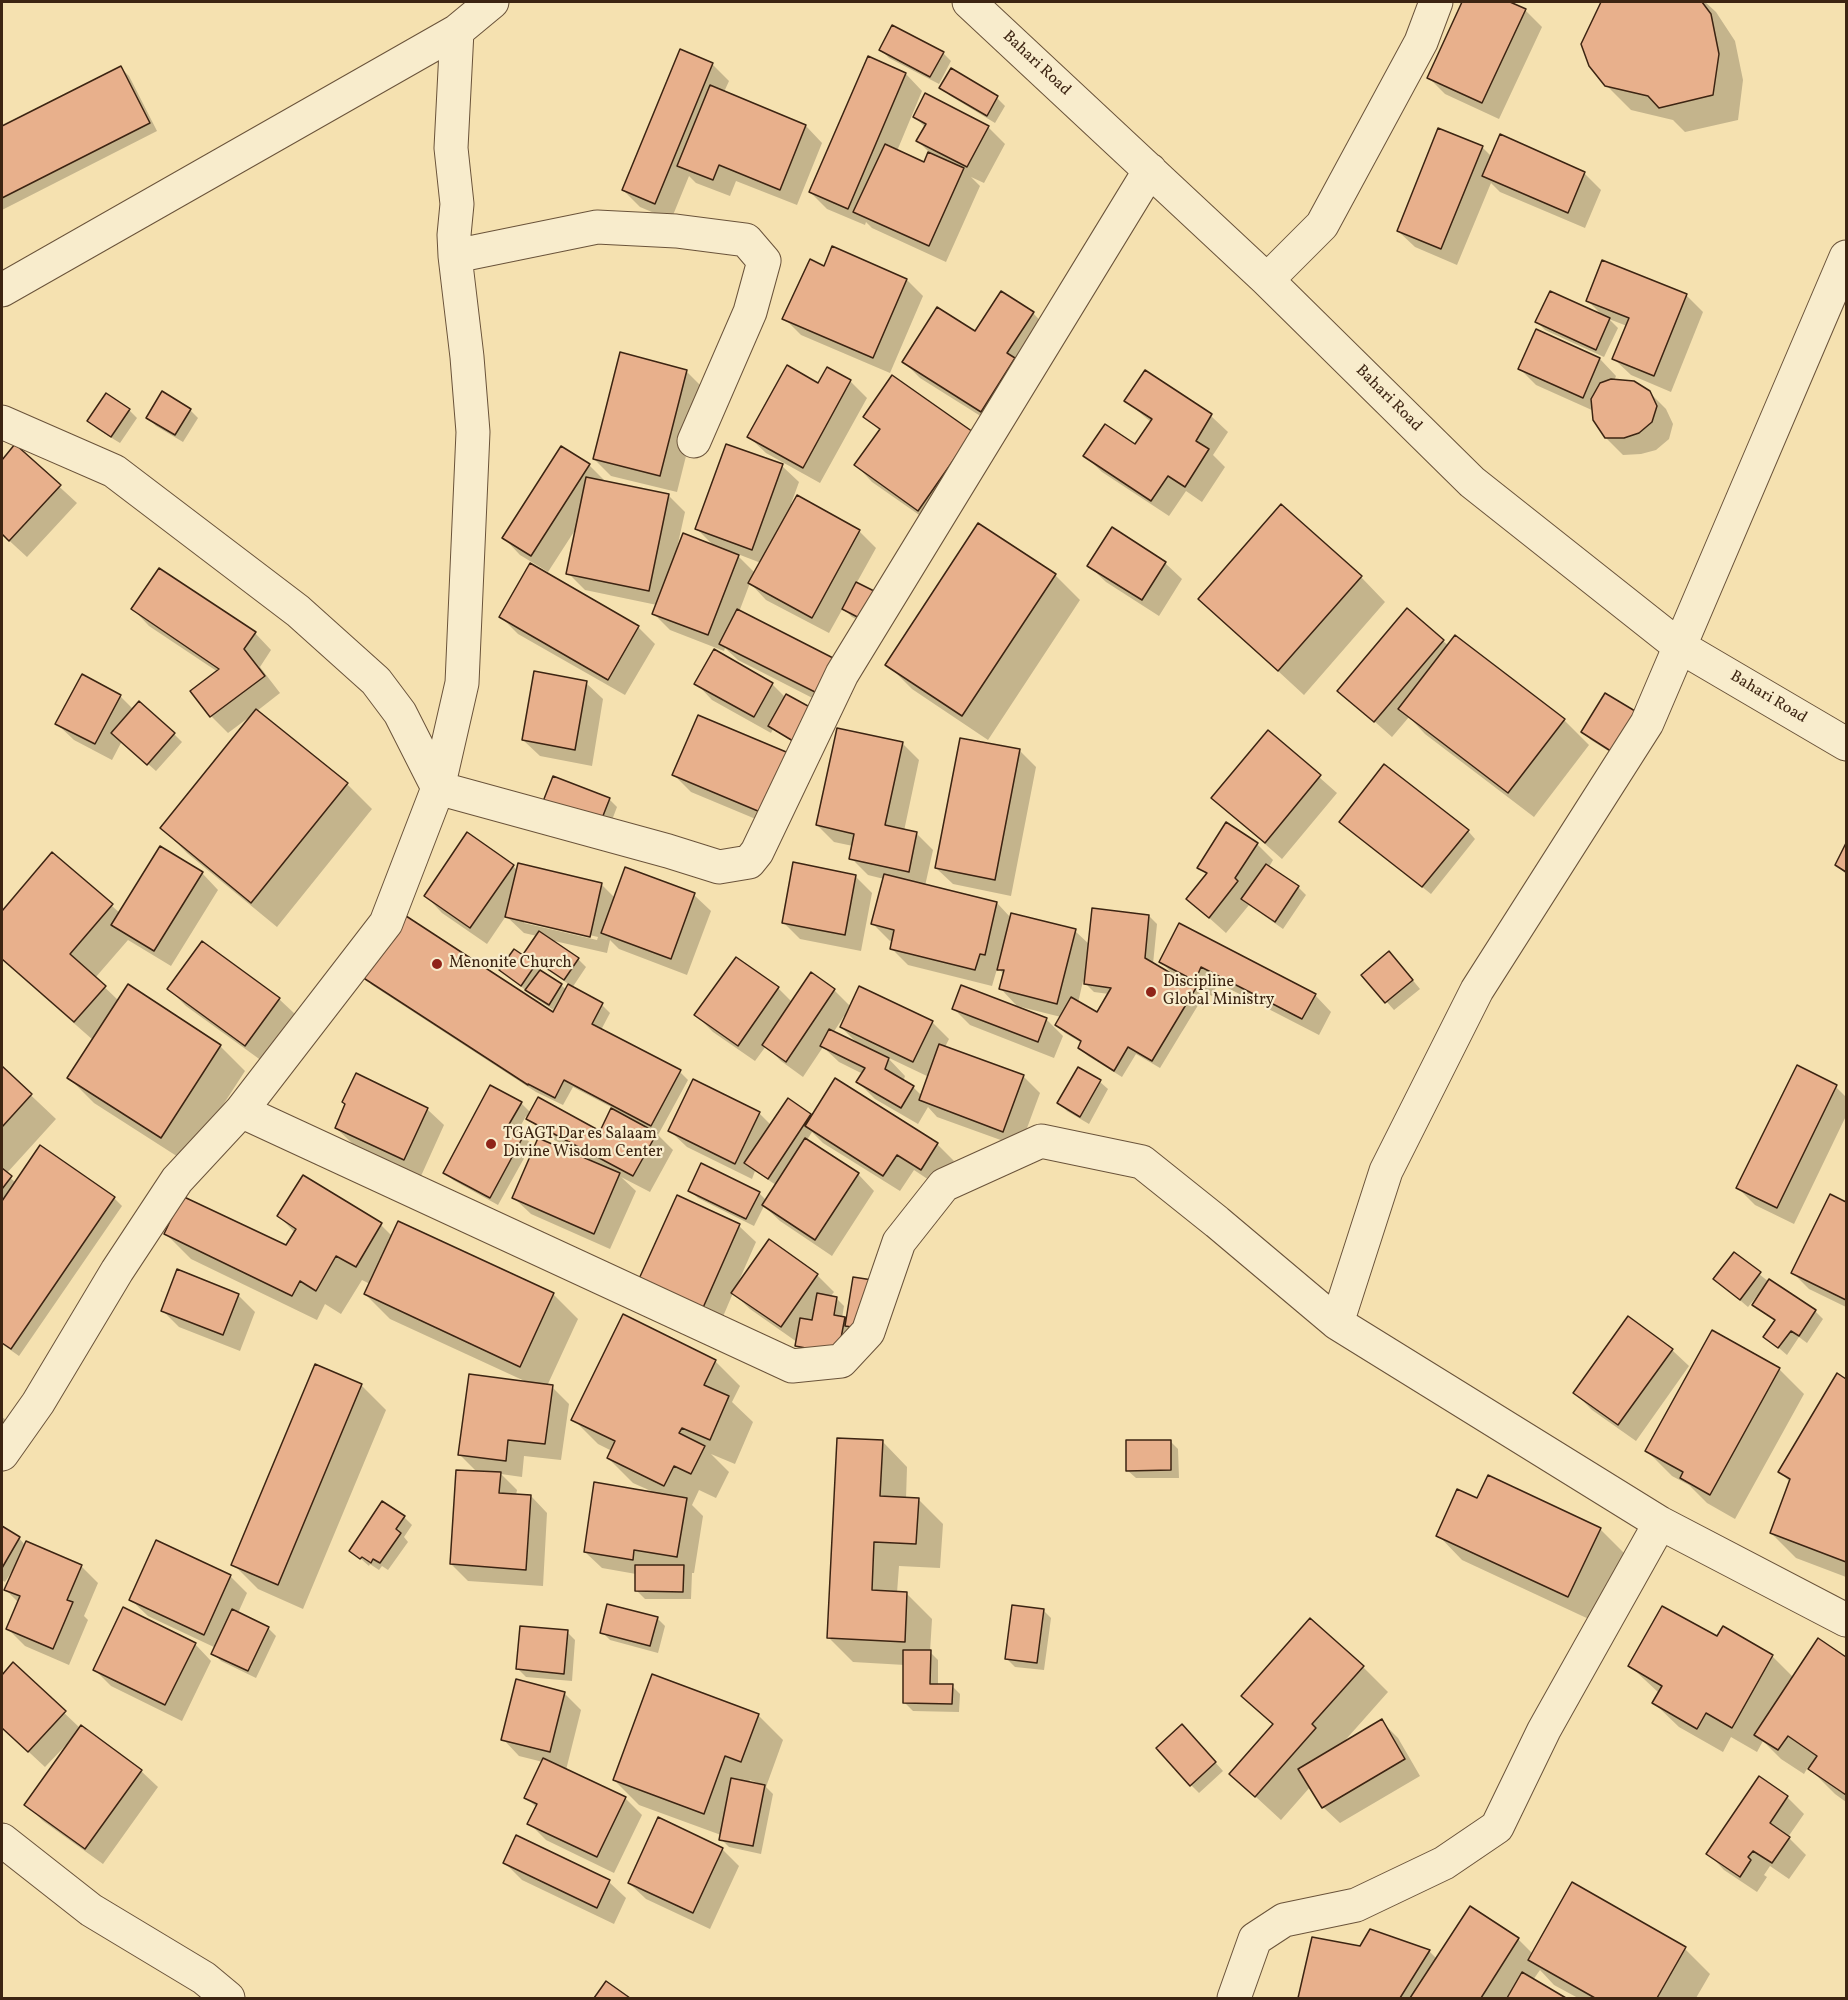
<!DOCTYPE html>
<html>
<head>
<meta charset="utf-8">
<style>
	body { margin:0 }
	#map { position:relative; width:1848px; height:2000px; overflow:hidden; background:#f5e1b0; font-family:Vollkorn,serif }
	canvas { display:block }
	.frame { position:absolute; inset:0; border:3px solid #3c2412; pointer-events:none }
</style>
</head>
<body>
<div id="map">
<canvas width="1848" height="2000"></canvas>
<div class="frame"></div>
</div>
<script>
const g = document.querySelector('canvas').getContext('2d');
g.lineJoin = 'round';
function paint(path, color) { g.fillStyle = color; g.fill(path, 'evenodd'); }
function trace(path, color, width, dash) { g.strokeStyle = color; g.lineWidth = width; g.lineCap = dash ? 'butt' : 'round'; g.setLineDash(dash || []); g.stroke(path); }
function label(font, color, halo, rows, align = 'center') {
  g.font = font + ' Vollkorn,serif'; g.lineWidth = 4.5; g.setLineDash([]); g.textBaseline = 'middle'; g.strokeStyle = halo; g.fillStyle = color; for (const [text, x, y, turn = 0] of rows) {
    g.save(); g.translate(x, y); g.rotate((+turn || 0) * Math.PI / 180); g.textAlign = isNaN(turn) ? turn : align; if (halo) g.strokeText(text, 0, 0); g.fillText(text, 0, 0); g.restore();
  }
}
const shadow = new Path2D(`
	M1463 2H1506L1525 10 1542 27 1499 119 1445 94 1428 77Z
	M1602 2H1705L1716 12 1735 41 1743 80 1738 120 1685 132 1673 120 1631 110 1606 85 1582 44Z
	M881 50 943 53 951 61 939 84 889 58Z
	M868 58 906 74 922 91 897 151 924 164 930 153 918 141 925 127 915 117 988 127 1005 144 984 183 971 177 980 186 946 262 872 228 866 222 865 225 827 209 810 192Z
	M712 64 729 81 724 92 806 126 822 143 797 205 736 181 730 196 696 183 689 176 671 220 640 207 623 190Z
	M121 68 129 76 157 131 2 210V128Z
	M952 70 997 98 1005 106 995 123 949 95 941 87Z
	M1482 147 1492 157 1584 173 1601 190 1585 228 1500 192 1491 183 1457 265 1415 247 1398 231Z
	M825 268 907 280 923 296 890 373 801 335 784 318Z
	M1686 295 1703 312 1671 392 1631 375 1614 359 1627 326 1609 319 1618 328 1604 357 1545 330 1537 322 1603 316 1587 300Z
	M1033 313 1049 330 998 427 920 378 904 362Z
	M1600 359 1616 376 1614 381 1649 392 1666 409 1673 424 1669 439 1656 450 1641 454 1623 455 1606 438 1594 411 1536 385 1519 368Z
	M686 371 703 388 677 492 611 476 594 459Z
	M1146 372 1211 416 1228 432 1213 455 1225 467 1202 502 1186 491 1169 516 1102 472 1085 456 1135 446 1151 422 1126 401Z
	M850 381 867 398 820 483 766 453 749 437 819 385Z
	M129 410 137 418 120 443 97 429 89 421Z
	M190 410 198 418 183 442 156 426 148 418Z
	M865 416 972 433 935 526 872 482 856 465 880 431Z
	M15 446 77 503 27 557 2 534V462Z
	M589 465 606 482 668 495 685 512 677 548 715 547 697 529 782 466 799 482 791 504 859 531 876 548 856 584 877 630 852 617 843 608 829 633 766 600 750 583 739 612 836 710 738 660 725 648 724 651 670 630 654 614 657 605 585 590 568 573 577 527 548 572 520 555 504 538ZM735 553 761 563 755 573Z
	M1165 563 1182 579 1159 616 1106 582 1089 566Z
	M1055 575 1080 600 988 740 912 689 887 664Z
	M1361 577 1385 602 1304 695 1200 599Z
	M133 609 255 633 271 650 260 667 280 693 257 711 347 784 372 809 277 927 187 853 162 828 252 715 228 733 211 716 192 691 218 672 149 626Z
	M501 617 638 627 655 644 625 695 518 634Z
	M1456 637 1564 720 1589 745 1534 817 1425 734 1409 717 1392 737 1339 690 1443 641 1449 646Z
	M714 651 772 684 786 698 807 751 773 729 771 733 712 700 696 683Z
	M586 683 603 699 592 766 540 756 523 740Z
	M120 696 133 709 174 734 182 742 156 771 122 741 112 760 74 740 57 724Z
	M699 717 782 830 691 792 674 775Z
	M1268 732 1337 793 1282 859 1213 798Z
	M1583 732 1629 764 1591 740Z
	M902 743 919 760 904 831 916 833 933 850 925 886 997 903 1011 918 1075 931 1090 945 1149 916 1157 924 1153 964 1174 975 1161 962 1180 925 1315 995 1331 1012 1319 1035 1218 983 1212 996 1194 987 1203 997 1160 1068 1136 1054 1122 1077 1088 1056 1080 1048 1082 1043 1065 1033 1057 1025 1061 1017 1017 1006 1001 989 1004 975 1000 970 997 969 992 986 908 965 891 948 893 941H890L873 924 884 879 868 875 851 858 853 846 834 842 817 825ZM1083 981 1094 992 1109 994 1097 1014 1078 1003Z
	M1019 750 1036 767 1011 896 953 884 936 868Z
	M554 778 609 799 617 807 607 833Z
	M1341 822 1468 831 1475 839 1431 894Z
	M1257 844 1273 860 1269 867 1298 887 1306 895 1283 929 1249 905 1226 933 1188 899 1207 875 1199 868Z
	M1846 846V874L1836 865Z
	M52 854 120 913 202 873 218 890 171 966 128 940 95 978 119 1001 220 1046 245 1071 186 1162 94 1103 69 1078 93 1040 2 960V913Z
	M513 866 518 871 602 885 615 898 694 895 711 911 687 975 619 949 610 940 607 953 550 940 578 959 586 967 572 988 602 1005 610 1013 601 1030 680 1072 688 1080 658 1135 673 1150 650 1192 621 1177 636 1191 610 1249 531 1214 514 1198 591 1160 545 1135 526 1116 517 1132 532 1144 498 1205 453 1180 445 1172 521 1103 531 1113 601 1133 613 1108 573 1087 563 1105 536 1092 372 985 364 977 554 1014 555 1011 535 998 501 970 535 965 567 990 570 985 534 961 526 953 537 936 524 933 506 916 487 944 442 913 426 896ZM524 920 598 937 597 940 524 923Z
	M855 876 872 893 861 951 800 939 783 922Z
	M736 959 778 988 793 1003 834 990 851 1007 932 1022 949 1039 945 1047 1024 1077 1040 1093 1020 1147 937 1117 928 1107 918 1124 875 1099 858 1082 863 1074 839 1062 823 1047 803 1077 781 1061 766 1046 755 1061 713 1032 696 1015ZM844 1016 846 1017 841 1027 859 1045 833 1033ZM887 1057 929 1077 922 1096 913 1087 903 1082 905 1076Z
	M1397 961 1420 989 1394 1010 1363 975Z
	M169 989 279 999 296 1015 262 1061 186 1006Z
	M954 1009 1046 1019 1063 1036 1054 1058 970 1025Z
	M2 1068 56 1119 6 1174 16 1183 41 1147 114 1198 122 1206 19 1356 2 1344Z
	M1078 1069 1100 1082 1108 1089 1089 1124 1067 1111 1059 1103Z
	M836 1080 937 1144 954 1161 938 1186 914 1170 900 1191 823 1143 812 1132 807 1140 858 1174 874 1191 832 1256 780 1221 764 1206 754 1226 698 1198 690 1191 759 1193 766 1200 776 1185 755 1171 752 1179 687 1147 670 1131 759 1113 771 1125 789 1100 813 1117Z
	M1836 1087 1846 1097V1116L1794 1224 1755 1205 1738 1188Z
	M427 1109 444 1125 421 1176 353 1144 336 1128Z
	M304 1177 381 1225 392 1236 553 1294 578 1319 547 1386 552 1387 569 1404 561 1460 524 1456 522 1477 501 1474 517 1490 516 1495 531 1496 547 1513 543 1586 468 1581 451 1564 477 1472 460 1455 529 1383 390 1319 365 1294 370 1284 362 1280 341 1314 325 1304 317 1320 191 1259 166 1234 286 1247 295 1233 279 1216Z
	M1830 1196 1846 1204V1307L1809 1289 1793 1273Z
	M677 1197 739 1226 756 1242 738 1283 739 1284 817 1275 834 1292 830 1297 836 1298 844 1306 842 1318 847 1322 886 1291 846 1361 804 1353 796 1345 797 1342 750 1309 733 1293 719 1326 656 1298Z
	M1734 1254 1769 1282 1815 1311 1823 1319 1807 1343 1799 1337 1787 1355 1765 1336 1776 1321 1754 1304 1759 1297 1757 1296 1748 1307 1715 1279Z
	M238 1295 255 1312 240 1351 179 1327 162 1310Z
	M1672 1350 1689 1366 1636 1441 1592 1410 1575 1393Z
	M715 1361 740 1386 732 1402 753 1422 735 1464 711 1454 729 1472 716 1498 699 1490 692 1505 703 1516 694 1573H692L691 1599H645L637 1591 636 1574 602 1568 585 1552 651 1491 633 1483 608 1458 612 1451 598 1444 573 1419Z
	M1779 1369 1804 1394 1735 1519 1707 1503 1689 1485 1672 1476 1647 1451Z
	M1838 1375 1846 1380V1577L1796 1558 1771 1533 1790 1482 1780 1472Z
	M361 1385 386 1410 303 1609 258 1589 233 1564Z
	M2 1417 13 1425 2 1455Z
	M1170 1441 1178 1449 1179 1478H1136L1127 1470Z
	M883 1442 907 1467 906 1499H918L943 1524 940 1568 899 1566 897 1593 907 1594 932 1619 930 1652 938 1660V1685L952 1686 960 1694 959 1712 913 1711 905 1703V1665L853 1662 828 1637Z
	M1477 1500 1600 1529 1625 1554 1593 1621 1462 1560 1438 1535Z
	M404 1517 412 1525 404 1537 408 1542 388 1570 382 1566 379 1570 370 1564 369 1566 351 1550Z
	M2 1528 19 1538 25 1545 81 1566 98 1583 84 1616 88 1620 69 1665 25 1646 8 1629 19 1603 6 1590 14 1572 12 1571 5 1582 2 1580Z
	M230 1576 247 1593 238 1613 268 1628 276 1636 256 1678 221 1661 213 1653 216 1648 148 1616 131 1600Z
	M1043 1610 1051 1618 1044 1670 1015 1667 1007 1659Z
	M657 1618 665 1626 658 1653 610 1640 602 1632Z
	M1310 1620 1363 1667 1388 1692 1341 1745 1381 1721 1398 1738 1420 1776 1340 1823 1323 1807 1311 1786 1281 1820 1231 1774 1274 1726 1243 1696Z
	M567 1632 575 1640 572 1681 526 1677 518 1669Z
	M1717 1638 1772 1656 1794 1678 1819 1640 1846 1659V1802L1835 1794 1808 1767 1804 1774 1781 1759 1763 1741 1757 1752 1731 1737 1723 1752 1679 1727 1654 1703 1659 1693 1630 1666Z
	M195 1644 211 1661 182 1721 111 1686 95 1670Z
	M14 1665 81 1729 141 1771 158 1787 103 1864 43 1821 26 1804 69 1745 67 1744 45 1767 2 1727V1677Z
	M564 1693 581 1710 566 1770 625 1798 642 1815 614 1873 546 1840 529 1823 537 1808 526 1797 543 1762 519 1756 503 1739Z
	M758 1715 783 1740 766 1787 773 1794 761 1854 729 1847 721 1839V1835L639 1805 614 1780ZM750 1780 760 1784 759 1785 749 1783Z
	M1190 1734 1223 1771 1199 1793 1191 1785Z
	M1787 1797 1804 1814 1788 1837 1806 1855 1789 1879 1770 1866 1764 1875 1767 1877 1757 1892 1724 1870 1708 1853Z
	M722 1849 739 1866 710 1929 646 1899 629 1883Z
	M505 1863 609 1882 626 1898 614 1924 522 1880Z
	M1470 1908 1518 1939 1533 1954 1685 1949 1710 1974 1696 1998H1578L1554 1985 1540 1970 1533 1980 1563 1998H1299L1313 1939 1361 1947 1429 1951 1437 1959Z`);
const building = new Path2D(`
	M1462 2H1510L1526 9 1482 103 1427 78Z
	M1601 2H1702L1711 14 1719 54 1713 95 1659 108 1648 96 1605 86 1589 66 1581 44Z
	M892 25 944 52 930 77 879 50Z
	M680 49 713 63 655 204 622 190Z
	M868 56 906 73 848 209 809 192Z
	M121 66 150 123 2 198V126Z
	M951 68 998 96 987 116 939 88Z
	M710 85 806 125 780 190 719 165 713 180 677 166Z
	M925 93 989 126 967 167 916 141 926 124 913 117Z
	M1438 128 1483 146 1441 249 1397 231Z
	M1500 134 1585 172 1568 213 1482 176Z
	M885 144 924 162 928 152 964 168 929 246 853 212Z
	M832 246 907 279 873 358 782 319 810 259 824 266Z
	M1602 260 1687 294 1654 376 1612 359 1629 318 1586 301Z
	M1001 291 1034 312 1007 353 1015 358 981 412 902 362 937 307 975 331Z
	M1550 291 1610 318 1596 350 1535 322Z
	M1536 329 1600 358 1583 398 1518 369Z
	M620 352 687 370 660 476 593 459Z
	M787 365 818 383 827 367 851 380 803 468 747 437Z
	M1145 370 1212 414 1196 441 1209 449 1185 487 1168 476 1151 501 1083 456 1105 424 1135 444 1152 419 1124 401Z
	M892 375 973 432 918 511 854 465 880 429 863 417Z
	M1611 379 1634 381 1650 391 1657 406 1652 422 1639 433 1624 438H1605L1593 420 1591 399 1600 383Z
	M162 391 191 409 175 435 146 418Z
	M106 393 130 409 111 437 87 421Z
	M15 444 61 485 9 541 2 534V460Z
	M726 444 783 464 752 550 695 529Z
	M561 446 590 464 531 556 502 538Z
	M586 477 669 494 649 591 566 574Z
	M797 495 860 530 812 618 748 583Z
	M1281 504 1362 576 1278 671 1198 599Z
	M978 523 1056 574 962 716 885 665Z
	M1112 527 1166 562 1142 600 1087 566Z
	M683 533 739 555 708 635 652 614Z
	M530 563 639 626 608 680 499 617Z
	M159 568 256 632 244 649 265 676 210 717 190 691 219 669 131 609Z
	M856 582 882 595 869 623 842 609Z
	M1407 608 1444 640 1374 722 1337 691Z
	M737 609 837 660 819 694 719 644Z
	M1455 635 1565 719 1508 793 1398 709Z
	M714 649 773 683 754 717 694 684Z
	M534 671 587 681 575 750 522 740Z
	M82 674 121 695 95 744 55 724Z
	M1605 693 1645 717 1620 757 1581 732Z
	M786 694 817 711 798 744 768 726Z
	M139 701 175 733 147 765 111 733Z
	M256 709 348 783 251 903 160 828Z
	M698 715 791 754 765 814 672 775Z
	M837 728 903 742 885 825 917 832 909 872 849 859 854 834 816 825Z
	M1268 730 1321 775 1265 843 1211 798Z
	M960 738 1020 749 995 880 935 868Z
	M1384 764 1469 830 1422 887 1339 822Z
	M553 776 610 798 599 826 542 804Z
	M1226 822 1258 843 1235 878 1238 881 1209 918 1186 899 1207 873 1197 868Z
	M467 832 514 865 470 928 424 896Z
	M1846 843V872L1835 865Z
	M160 846 203 872 154 951 111 925Z
	M52 852 113 904 70 954 106 986 74 1022 2 959V911Z
	M793 862 856 875 845 935 782 923Z
	M518 863 602 883 590 937 505 917Z
	M1266 864 1299 886 1275 922 1241 899Z
	M625 867 695 893 671 959 601 933Z
	M884 874 997 902 985 955 980 954 975 970 890 949 894 930 871 924Z
	M1092 908 1149 915 1145 958 1196 988 1152 1061 1128 1047 1114 1071 1078 1048 1081 1041 1055 1025 1071 997 1097 1012 1111 988 1084 984Z
	M1011 913 1076 929 1057 1004 999 989 1004 970H997Z
	M403 914 553 1012 568 984 603 1003 592 1024 681 1070 651 1126 564 1080 555 1098 528 1084V1085L362 977Z
	M1179 923 1316 994 1302 1019 1201 967 1195 981 1159 962Z
	M539 931 579 958 564 980 524 953Z
	M202 941 280 998 245 1046 167 989Z
	M514 949 536 964 521 986 499 970Z
	M1389 951 1413 980 1385 1003 1361 975Z
	M736 957 779 987 738 1046 694 1015Z
	M540 970 562 984 549 1005 525 990Z
	M811 972 835 989 786 1062 762 1045Z
	M128 984 221 1045 161 1138 67 1078Z
	M961 985 1047 1018 1038 1042 952 1009Z
	M859 986 933 1021 913 1062 840 1027Z
	M829 1029 889 1058 885 1069 914 1086 901 1108 856 1082 865 1068 820 1046Z
	M939 1044 1024 1075 1003 1132 919 1100Z
	M1797 1065 1837 1085 1777 1208 1736 1188Z
	M2 1066 32 1094 2 1127Z
	M1078 1067 1101 1080 1080 1117 1057 1103Z
	M356 1073 428 1108 404 1160 335 1128 345 1104 342 1102Z
	M835 1078 938 1143 921 1170 897 1155 883 1176 805 1126Z
	M693 1079 760 1112 735 1164 668 1131Z
	M490 1085 522 1102 508 1126 524 1135 490 1198 443 1173Z
	M538 1097 600 1131 611 1108 657 1133 633 1176 526 1119Z
	M788 1098 811 1114 768 1179 744 1163Z
	M538 1138 620 1173 594 1234 512 1198Z
	M805 1138 859 1173 815 1240 762 1205Z
	M40 1145 115 1197 11 1349 2 1343V1201Z
	M701 1163 760 1192 746 1219 688 1191Z
	M2 1168 12 1176 2 1189Z
	M303 1175 382 1223 356 1267 336 1256 316 1291 300 1281 292 1296 164 1234 182 1196 286 1245 296 1229 277 1216Z
	M1830 1194 1846 1202V1300L1791 1273Z
	M677 1195 740 1224 702 1310 638 1281Z
	M398 1221 554 1293 520 1367 364 1294Z
	M769 1239 818 1274 781 1327 731 1293Z
	M1734 1252 1761 1272 1740 1300 1713 1279Z
	M177 1269 239 1294 223 1335 161 1311Z
	M853 1277 879 1281 866 1329 845 1326Z
	M1769 1279 1816 1310 1799 1336 1791 1331 1778 1348 1763 1337 1775 1320 1752 1305Z
	M817 1293 837 1297 834 1315 845 1317 838 1354 795 1346 800 1318 812 1320Z
	M623 1314 716 1360 704 1385 729 1396 710 1440 682 1428 679 1433 705 1446 691 1474 674 1466 664 1486 607 1458 615 1441 571 1420Z
	M1628 1316 1673 1349 1618 1425 1573 1393Z
	M1712 1330 1780 1368 1710 1495 1680 1478 1683 1472 1645 1451Z
	M315 1364 362 1384 278 1585 231 1565Z
	M1837 1373 1846 1379V1562L1770 1533 1790 1479 1778 1472Z
	M469 1374 553 1385 545 1444 508 1440 506 1461 458 1455Z
	M837 1438 883 1440 880 1496 919 1498 916 1544 874 1542 872 1590 907 1592 905 1642 827 1638Z
	M1126 1440H1171V1470L1126 1471Z
	M456 1470 501 1472 499 1493 531 1495 526 1570 450 1564Z
	M1488 1475 1601 1528 1568 1597 1436 1536 1457 1489 1477 1498Z
	M594 1482 687 1498 677 1557 634 1550 633 1560 584 1552Z
	M382 1501 405 1516 396 1529 401 1533 380 1563 373 1559 371 1563 362 1557 360 1559 349 1551Z
	M2 1526 20 1537 2 1568Z
	M156 1540 231 1575 204 1635 129 1600Z
	M26 1541 82 1565 67 1600 73 1602 53 1649 6 1629 20 1596 4 1590Z
	M635 1565H684L683 1592 635 1591Z
	M607 1604 658 1617 650 1646 600 1633Z
	M1012 1605 1044 1609 1037 1663 1005 1659Z
	M1662 1606 1717 1636 1723 1626 1773 1655 1732 1728 1706 1713 1697 1729 1652 1703 1662 1686 1628 1666Z
	M123 1607 196 1643 165 1705 93 1670Z
	M232 1609 269 1627 248 1671 211 1654Z
	M1310 1618 1364 1666 1312 1724 1316 1728 1255 1797 1229 1774 1273 1724 1241 1696Z
	M520 1626 568 1630 564 1674 516 1669Z
	M1818 1638 1846 1657V1795L1808 1769 1817 1756 1788 1736 1778 1750 1754 1735Z
	M903 1650H931L930 1684H953L952 1704 903 1703Z
	M13 1662 66 1711 28 1752 2 1728V1675Z
	M652 1674 759 1714 741 1762 725 1756 704 1814 613 1780Z
	M516 1679 565 1692 550 1752 501 1740Z
	M1382 1719 1405 1759 1322 1808 1298 1769Z
	M1182 1724 1216 1762 1190 1786 1156 1748Z
	M81 1725 142 1770 85 1849 24 1805Z
	M543 1758 626 1797 597 1857 527 1824 537 1804 524 1798Z
	M1759 1776 1788 1796 1770 1823 1790 1837 1772 1863 1753 1851 1748 1857 1751 1860 1740 1877 1706 1854Z
	M731 1778 765 1785 753 1846 719 1840Z
	M658 1817 723 1848 693 1913 628 1883Z
	M516 1835 610 1880 597 1908 503 1863Z
	M1572 1882 1686 1947 1657 1998H1595L1528 1960Z
	M1470 1906 1519 1938 1481 1998H1410Z
	M1370 1929 1430 1950 1400 1998H1298L1312 1937 1360 1946Z
	M1522 1972 1566 1998H1507Z
	M606 1981 630 1998H594Z`);
const street = new Path2D(`
	M969 2 1267 280 1472 482 1679 646 1846 744
	M457 31 451 148 457 204 454 235 455 256 597 227 676 231 746 240 764 261 750 312 694 441
	M1267 280 1322 225 1421 42 1436 2
	M2 290 457 31 492 2
	M2 422 114 471 298 611 376 681 400 713 438 788 668 851 719 867 749 862 757 852 842 674 1150 170
	M241 1111 792 1366 841 1361 868 1332 899 1242 944 1185 1041 1141 1142 1162 1217 1222 1337 1323 1386 1171 1477 990 1647 723 1846 257
	M1337 1323 1660 1523 1846 1620
	M2 1454 38 1403 117 1271 177 1180 241 1111 386 923 438 788 462 683 473 432 467 357 455 256
	M2 1840 91 1910 204 1978 228 1998
	M1234 1998 1255 1939 1284 1920 1356 1905 1444 1863 1497 1827 1544 1730 1660 1523`);
const markers = [
	[437,964,6,"#8f2418"],
	[1151,992,6,"#8f2418"],
	[491,1144,6,"#8f2418"]
];
const streetNames = [
	["Bahari Road",1036,64,43],
	["Bahari Road",1388,399,45],
	["Bahari Road",1768,698,31]
];
const poiNames = [
	["Menonite Church",449,964],
	["Discipline",1163,983],
	["Global Ministry",1163,1001],
	["TGAGT Dar es Salaam",503,1135],
	["Divine Wisdom Center",503,1153]
];
paint(shadow, '#0003');
paint(building, '#e8b08c');
trace(building, '#3c2412', 1.5);
trace(street, '#6a533a', 35);
trace(street, '#f8eccc', 33);
for (const [x, y, r, color] of markers) { const dot = new Path2D(); dot.arc(x, y, r, 0, 2 * Math.PI); g.fillStyle = color; g.fill(dot); trace(dot, '#f8eccc', 2); }
label('16px', '#3c2412', '#f8eccc', streetNames);
label('16px', '#3c2412', '#f8eccc', poiNames, 'left');
</script>
</body>
</html>
